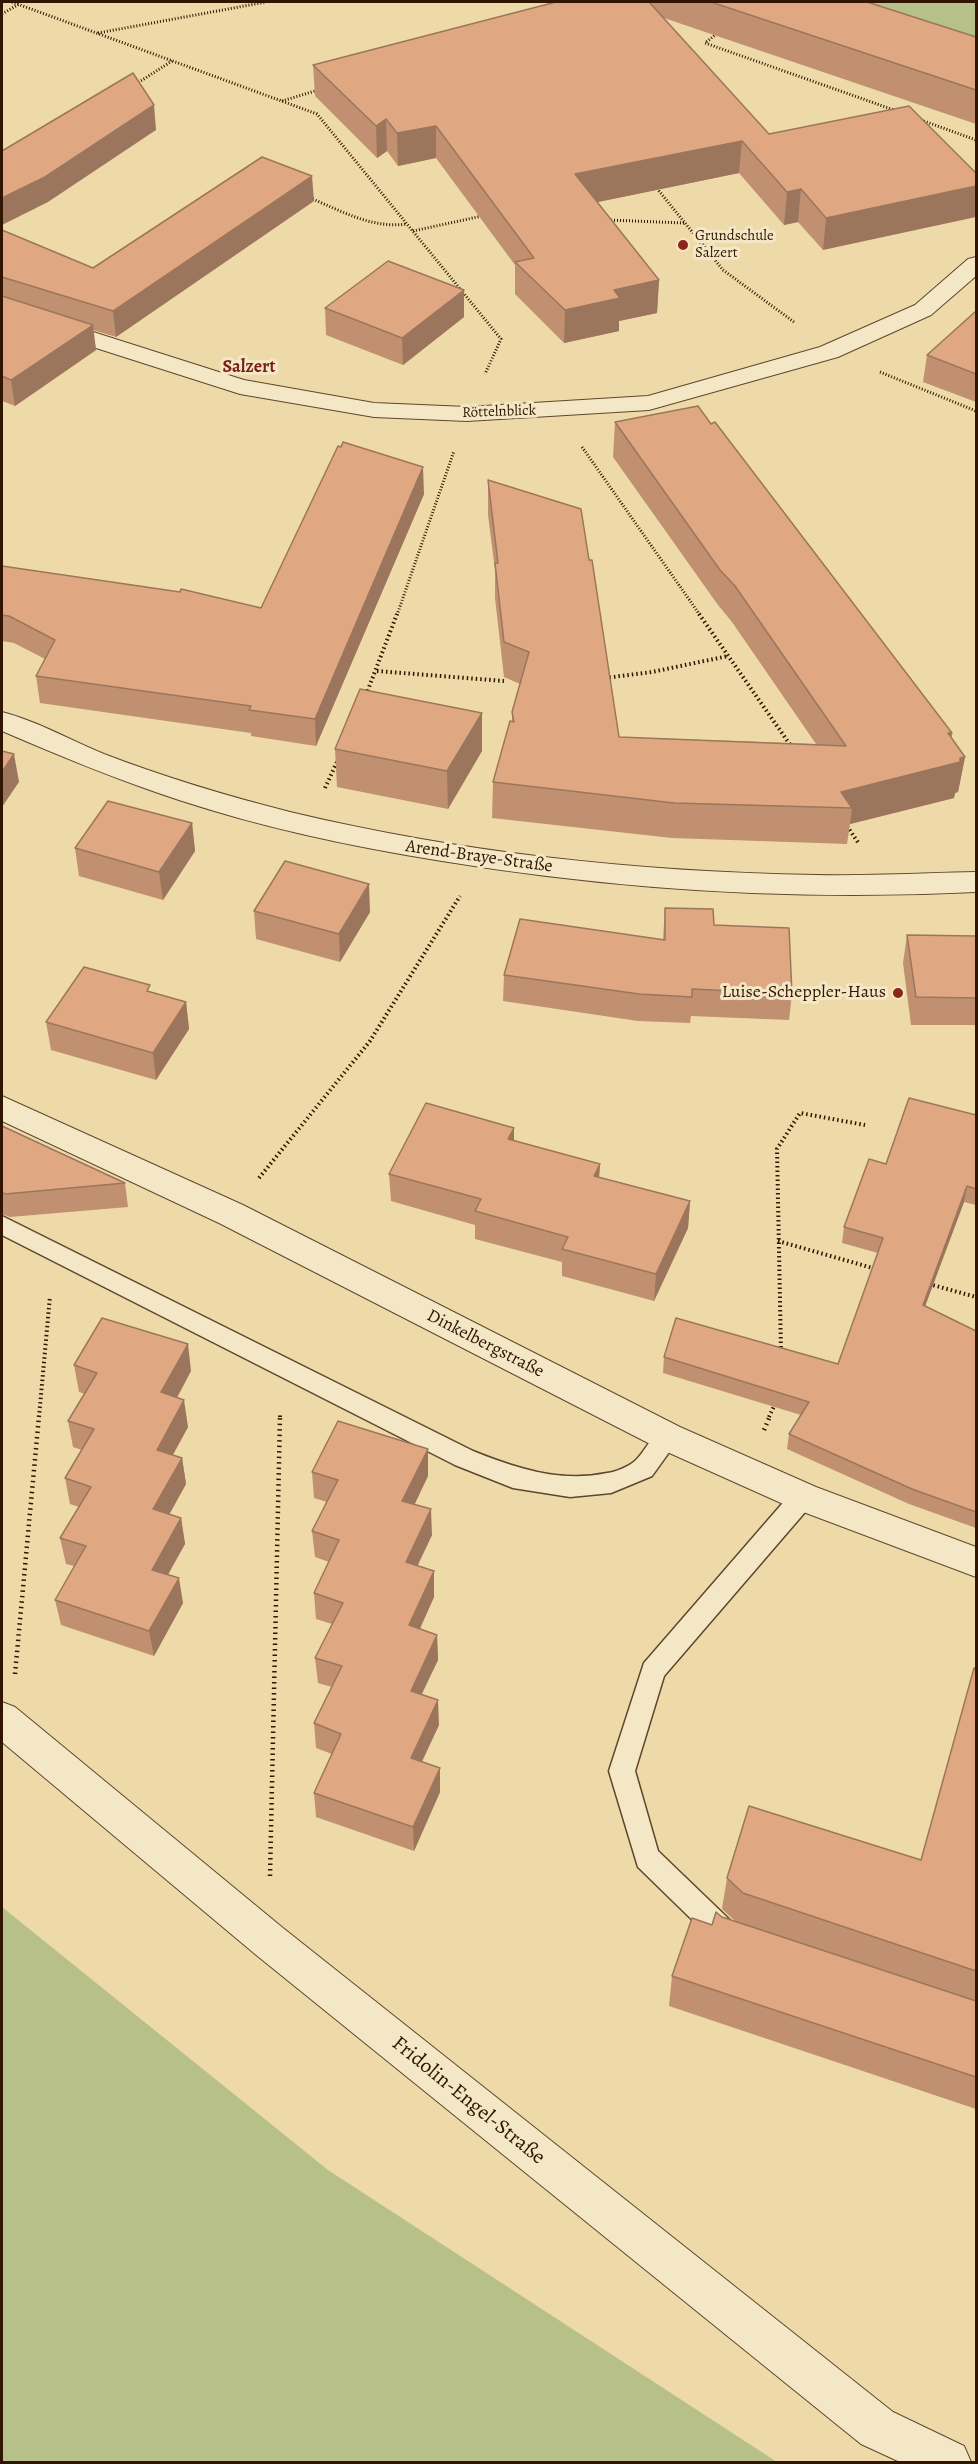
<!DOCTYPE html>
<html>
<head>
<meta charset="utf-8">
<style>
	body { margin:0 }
	#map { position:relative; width:978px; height:2464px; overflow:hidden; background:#eedaa8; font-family:Alegreya,serif }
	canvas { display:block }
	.frame { position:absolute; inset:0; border:3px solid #311502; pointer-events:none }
</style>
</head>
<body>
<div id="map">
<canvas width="978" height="2464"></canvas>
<div class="frame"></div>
</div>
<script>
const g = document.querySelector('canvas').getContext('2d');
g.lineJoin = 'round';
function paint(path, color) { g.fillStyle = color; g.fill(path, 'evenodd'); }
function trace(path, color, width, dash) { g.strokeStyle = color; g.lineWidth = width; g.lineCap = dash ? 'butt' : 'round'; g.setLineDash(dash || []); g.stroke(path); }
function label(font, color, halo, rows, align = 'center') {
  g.font = font + ' Alegreya,serif'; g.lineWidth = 6; g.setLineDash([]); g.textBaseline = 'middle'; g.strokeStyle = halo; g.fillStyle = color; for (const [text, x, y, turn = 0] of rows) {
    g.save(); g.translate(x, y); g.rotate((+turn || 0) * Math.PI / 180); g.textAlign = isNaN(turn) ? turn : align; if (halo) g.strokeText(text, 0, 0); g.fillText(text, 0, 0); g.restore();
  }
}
const green = new Path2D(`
	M804 2H976V62Z
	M2 1907 328 2170 777 2462H2Z`);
const pathFar2 = new Path2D(`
	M12 2 317 114 501 339 485 374
	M2 14 19 4
	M719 32 705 43 894 110
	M98 33 266 2
	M136 84 172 61
	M282 101 318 90
	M921 120 976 140
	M655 186 723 270 794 322
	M310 198C342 211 372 229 407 224
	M608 220 684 223
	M413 231 482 216
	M880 372 976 411
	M582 447 700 615
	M397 615 454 451`);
const pathFar1 = new Path2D(`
	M699 614 791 746
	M377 671 504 681
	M605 678 652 672 728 656
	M366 695 397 614
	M325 788 337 762
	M847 826 859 844
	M259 1178 370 1041 460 896
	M778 1241 876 1269
	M929 1284 976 1297
	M781 1352 777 1149 800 1113 865 1125
	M39 1417 50 1296
	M280 1417V1413
	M769 1417 775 1404`);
const path = new Path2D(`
	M764 1430 770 1416
	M15 1674 39 1416
	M270 1876 280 1416`);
const lane = new Path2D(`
	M2 1216 473 1451C515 1468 560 1483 607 1473 616 1472 630 1466 636 1460 649 1447 656 1423 676 1430L680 1437 652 1476 611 1493 570 1497 513 1488 455 1465 2 1235Z
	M803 1487 812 1490 815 1497 812 1504 664 1676 635 1771 658 1851 736 1926 748 1930 752 1939 748 1948 738 1952 718 1945 638 1867 609 1771 644 1663 794 1490Z`);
const street = new Path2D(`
	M976 257V276L931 315 838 357 649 410 467 421 374 417 240 394 2 318V303L244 380 374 403 467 407 648 396 820 347 915 305 968 259Z
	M2 712C37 721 70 740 104 754 164 777 227 796 290 812 461 853 640 872 816 875 869 876 923 873 976 872V892C798 901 619 890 442 861 354 847 264 828 179 800 118 780 60 756 2 731Z
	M2 1096 243 1205 680 1427 816 1487 976 1547V1577L790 1507 656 1447 219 1223 2 1121Z
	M2 1702 15 1707 283 1928 893 2412 964 2446 971 2462H900L861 2444 255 1954 2 1742Z`);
const wall = new Path2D(`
	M556 2H867L976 37V124L664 18 769 134 909 106 823 250 798 222 784 225 739 173 597 202 659 280 657 313 619 321V331L564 343 515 294V265L436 158 398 166 387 151 377 158 315 96 313 65Z
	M314 201 116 337 93 330 96 350 15 406 2 401V230L93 268Z
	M325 308 464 317 403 365 326 335Z
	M976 311V402L923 382 927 355Z
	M615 422 711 424 952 733 951 738 965 757 958 792 955 793 954 798 850 824 847 844 672 838 492 818 493 782 512 721V712L520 684 504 677 495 598V570L488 515V480L589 560 619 737 816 744 732 622 718 605 613 457Z
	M424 494 316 746 251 736V733L40 703 36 676 45 659 14 643 2 641V566L180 592 261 608Z
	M335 749 482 751 448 809 337 787Z
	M192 823 195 851 163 900 79 876 75 848Z
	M665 908 714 925 792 994 789 1020 691 1016 690 1023 638 1021 503 1001 504 975 663 940Z
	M254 911 370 912 340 962 256 939Z
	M907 935 976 936V1025H911L903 963Z
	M151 992 186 1002 189 1029 156 1080 51 1050 46 1022Z
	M976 1115V1205L964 1202 925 1306 976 1331V1528L909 1504 787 1449 789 1434 801 1415 663 1373 664 1357 838 1364 878 1253 842 1243 844 1227 886 1164Z
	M2 1126 125 1183 128 1207 10 1217 2 1214Z
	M514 1128V1141L600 1164 599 1177 690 1201 688 1228 654 1301 562 1276V1262L475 1239V1225L391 1201 389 1174Z
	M74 1365 191 1371 177 1398 188 1427 173 1455 182 1458 186 1484 169 1514 181 1518 185 1544 168 1575 183 1603 154 1656 61 1625 55 1600 74 1566 66 1564 60 1538 79 1507 70 1504 65 1478 82 1450 73 1447 68 1421 85 1394 79 1392Z
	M312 1472 428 1476 414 1504 432 1535 417 1566 434 1597 420 1629 437 1635 438 1660 421 1694 439 1725 422 1762 440 1792 414 1851 316 1817 314 1793 332 1754 316 1748 314 1723 332 1687 318 1683 315 1658 332 1624 316 1619 314 1593 329 1562 315 1557 312 1531 327 1502 314 1498Z
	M976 1669V2109L669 2006 672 1976 712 1925 735 1921 722 1909 727 1878 921 1860Z`);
const shadedWall = new Path2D(`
	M154 105 156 130 48 202 2 225V198Z
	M386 119 387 151 377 158 376 126Z
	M436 126V158L398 166 397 133Z
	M742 141 739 173 574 207 575 174Z
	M312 176 314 201 116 337 113 311Z
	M976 186V217L823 250 826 218Z
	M801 189 798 222 784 225 787 192Z
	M659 280 657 313 619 321V331L564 343 565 310 614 290Z
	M464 290V317L403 365 402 338Z
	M93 325 96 350 15 406 11 380Z
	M423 467 424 494 316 746 315 719Z
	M482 713V751L448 809 447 771Z
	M948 733H952L946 766 960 758 965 757 958 792 955 793 954 798 850 824 852 808 841 792Z
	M14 754 19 782 2 807V772Z
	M192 823 195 851 163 900 159 872Z
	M369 884 370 912 340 962 339 934Z
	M186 1002 189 1029 156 1080 153 1053Z
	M514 1128V1155L508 1139Z
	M600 1164 598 1191 594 1176Z
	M967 1186 964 1202 920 1320 923 1305Z
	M690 1201 688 1228 654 1301 656 1274Z
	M188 1344 191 1371 165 1419 161 1392Z
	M184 1400 188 1427 161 1476 157 1450Z
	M428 1449V1476L404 1527 402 1501Z
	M182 1458 186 1484 158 1535 153 1509Z
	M431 1509 432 1535 407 1588 406 1562Z
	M181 1518 185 1544 156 1595 152 1570Z
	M434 1571V1597L410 1650 409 1625Z
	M179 1578 183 1603 154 1656 149 1631Z
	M437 1635 438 1660 412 1715 411 1691Z
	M438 1700 439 1725 412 1782 411 1758Z
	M440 1768V1792L414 1851 413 1827Z`);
const building = new Path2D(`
	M556 2H649L769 134 909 106 976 173V186L826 218 801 189 787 192 742 141 575 174 659 280 614 290 620 298 565 310 515 262 534 258 436 126 397 133 386 119 376 126 313 65Z
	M711 2H867L976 37V90Z
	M133 73 154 105 45 177 2 198V151Z
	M262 157 312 176 113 311 2 277V230L93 268Z
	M388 261 464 290 402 338 325 308Z
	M2 296 93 325 11 380 2 376Z
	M976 311V374L927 355Z
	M698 406 711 424 715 422 952 733H948L965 757 960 758V762L841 792 852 808 674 803 493 782 510 721 514 722 512 712 529 652 504 642 495 563H498L488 480 581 509 589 560H592L619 737 846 746 735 586 720 570 615 422Z
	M343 442 423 467 315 719 249 710 251 706 36 676 55 640 9 616 2 615V566L180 592 181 589 261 608 338 446 341 447Z
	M360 689 482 713 447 771 335 749Z
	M2 751 14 754 2 772Z
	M108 801 192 823 159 872 75 848Z
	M285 861 369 884 339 934 254 911Z
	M665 908 713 909 714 925 789 928 792 994 692 989V997L639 994 504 975 520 919 665 940Z
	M907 935 976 936V998L916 997Z
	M84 967 150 985 147 991 186 1002 153 1053 46 1022Z
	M909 1098 976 1115V1189L967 1186 923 1305 976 1331V1512L912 1489 789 1434 809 1402 664 1357 676 1318 838 1364 883 1238 844 1227 869 1159 886 1164Z
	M426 1103 514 1128 508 1139 600 1164 594 1176 690 1201 656 1274 562 1249 568 1237 475 1211 481 1199 389 1174Z
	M2 1126 125 1183 5 1194 2 1192Z
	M102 1318 188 1344 161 1392 184 1400 157 1450 182 1458 153 1509 181 1518 152 1570 179 1578 149 1631 55 1600 86 1546 60 1538 91 1487 65 1478 94 1429 68 1421 97 1373 74 1365Z
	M338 1421 428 1449 402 1501 431 1509 406 1562 434 1571 409 1625 437 1635 411 1691 438 1700 411 1758 440 1768 413 1827 314 1793 341 1734 314 1723 342 1666 315 1658 343 1603 314 1593 339 1540 312 1531 338 1480 312 1472Z
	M974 1668 976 1669V1971L743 1893 727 1878 749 1806 921 1860Z
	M716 1912 722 1917 976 2001V2077L672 1976 692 1918 712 1925Z`);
const markers = [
	[683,245,6,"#8f2418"],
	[898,993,6,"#8f2418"]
];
const farPoinames = [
	["Grundschule",695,236],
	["Salzert",695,253]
];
const farStreetnames = [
	["Röttelnblick",499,412,-2]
];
const farQuarternames = [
	["Salzert",249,368]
];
const streetNames = [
	["Arend-Braye-Straße",479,857,8],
	["Dinkelbergstraße",485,1344,27]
];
const poiNames = [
	["Luise‑Scheppler‑Haus",886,993]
];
const nearStreetnames = [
	["Fridolin-Engel-Straße",468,2101,39]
];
paint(green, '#b8c089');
trace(lane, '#60462c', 3);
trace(street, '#60462c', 2);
trace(pathFar2, '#311502', 3, [1, 2]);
trace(pathFar1, '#311502', 4, [1.5, 3]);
trace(path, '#311502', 4.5, [1.5, 4]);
paint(lane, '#f4e7c6');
paint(street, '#f4e7c6');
paint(wall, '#c09071');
paint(shadedWall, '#9c765c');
paint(building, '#dfa883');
trace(building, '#9c765c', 1.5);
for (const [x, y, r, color] of markers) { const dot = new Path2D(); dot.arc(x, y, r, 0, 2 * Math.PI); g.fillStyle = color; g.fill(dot); trace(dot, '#f4e7c6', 2); }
label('15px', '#311502', '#f4e7c6', farPoinames, 'left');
label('15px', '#311502', '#f4e7c6', farStreetnames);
label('bold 18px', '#7a1f14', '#f4e7c6', farQuarternames);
label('18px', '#311502', '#f4e7c6', streetNames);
label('18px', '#311502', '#f4e7c6', poiNames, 'right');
label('21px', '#311502', '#f4e7c6', nearStreetnames);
</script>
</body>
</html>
